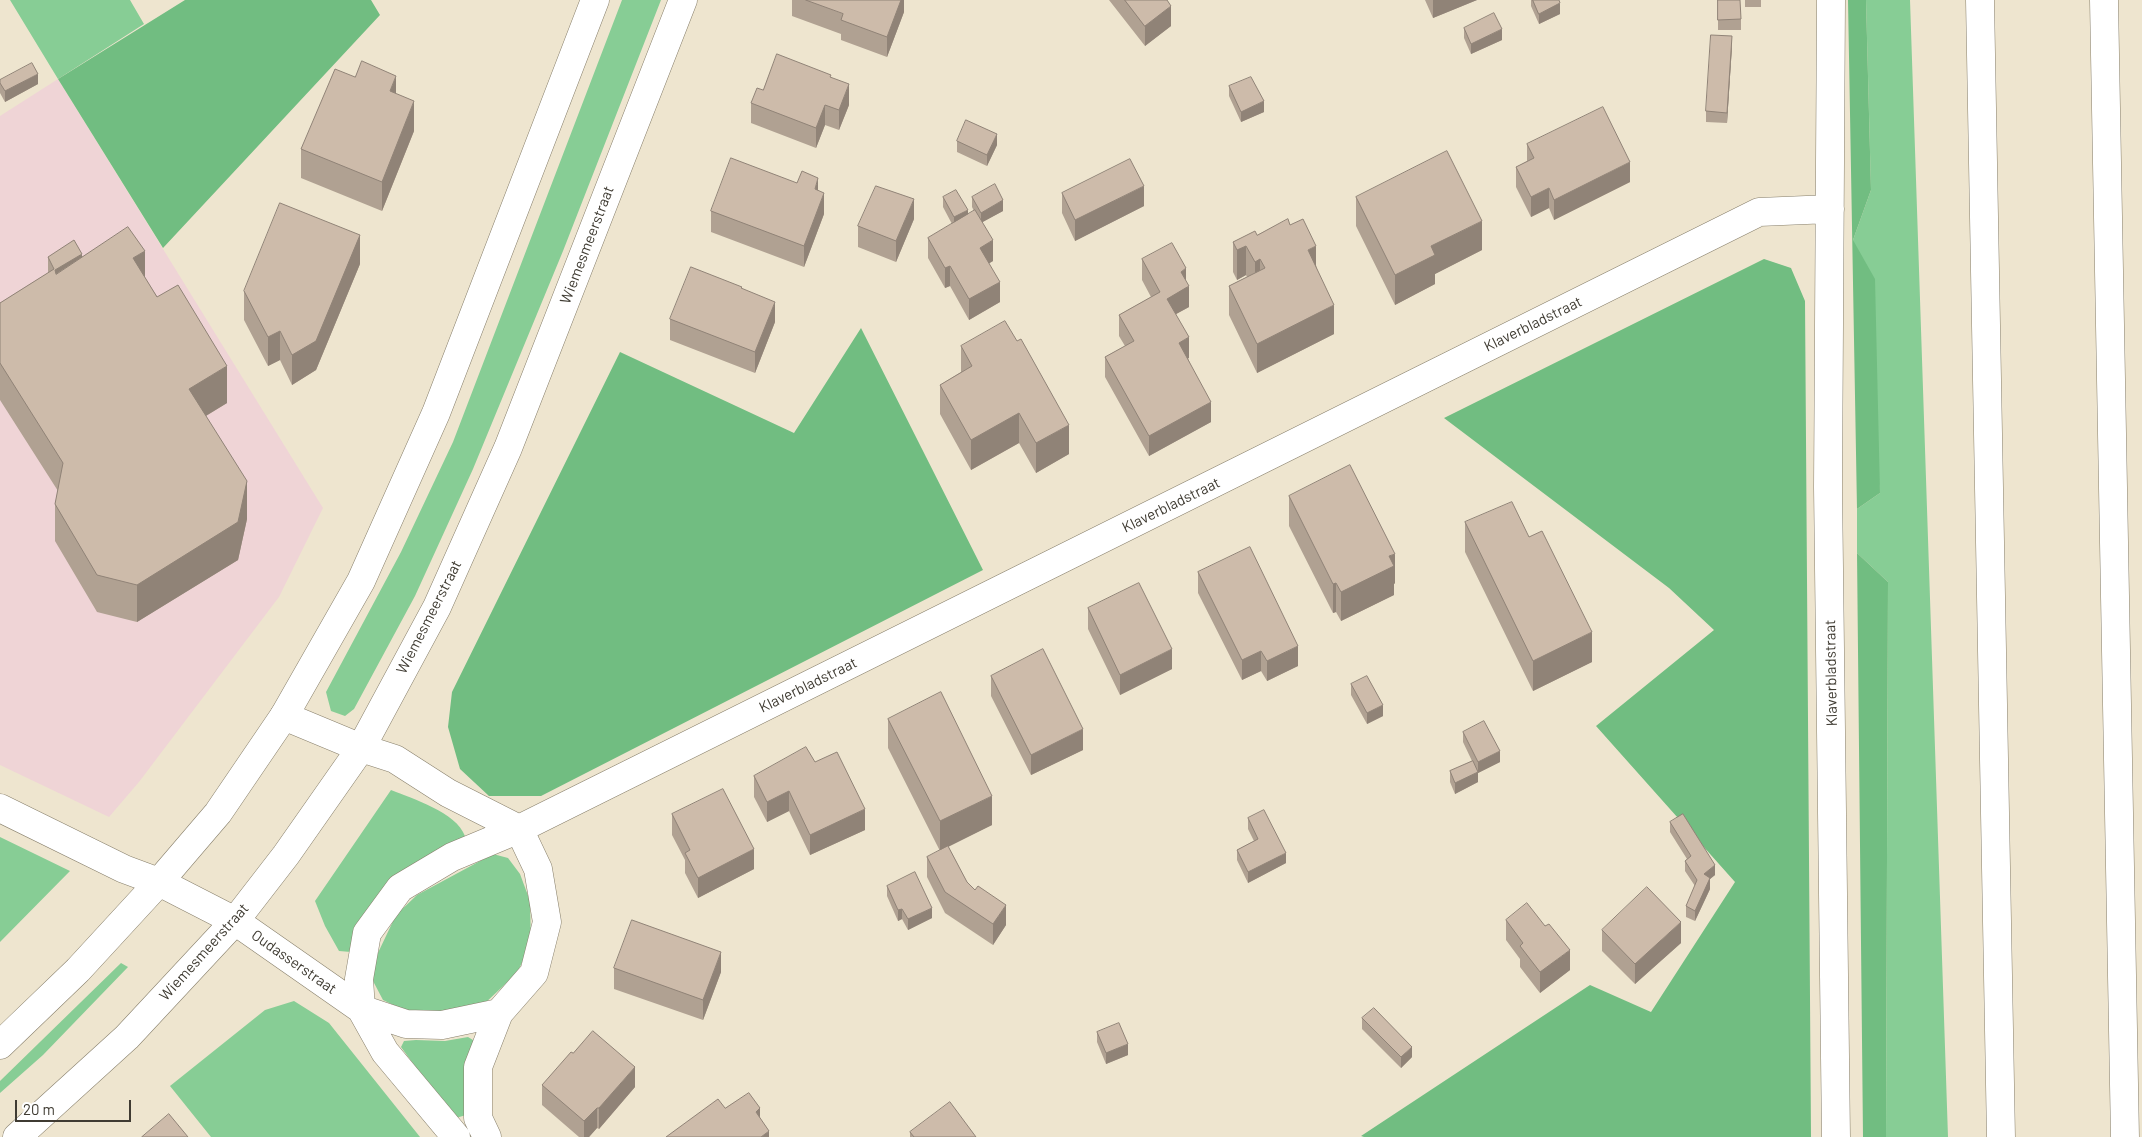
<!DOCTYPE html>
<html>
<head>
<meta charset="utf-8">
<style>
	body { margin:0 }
	#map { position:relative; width:2142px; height:1137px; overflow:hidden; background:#eee5cf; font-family:Barlow,sans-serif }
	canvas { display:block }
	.scale { position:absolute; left:15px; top:1100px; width:116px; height:22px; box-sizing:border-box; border:2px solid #3f3b32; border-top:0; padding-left:6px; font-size:15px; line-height:18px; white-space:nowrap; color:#3f3b32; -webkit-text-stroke:4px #fff; paint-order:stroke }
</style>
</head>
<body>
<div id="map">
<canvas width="2142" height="1137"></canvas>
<div class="scale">20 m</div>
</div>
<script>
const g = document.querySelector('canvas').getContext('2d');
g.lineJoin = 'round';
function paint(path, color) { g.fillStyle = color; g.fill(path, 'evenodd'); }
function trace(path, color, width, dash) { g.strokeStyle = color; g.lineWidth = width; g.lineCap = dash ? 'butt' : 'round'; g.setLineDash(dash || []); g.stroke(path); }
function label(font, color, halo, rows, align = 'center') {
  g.font = font + ' Barlow,sans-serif'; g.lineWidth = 4; g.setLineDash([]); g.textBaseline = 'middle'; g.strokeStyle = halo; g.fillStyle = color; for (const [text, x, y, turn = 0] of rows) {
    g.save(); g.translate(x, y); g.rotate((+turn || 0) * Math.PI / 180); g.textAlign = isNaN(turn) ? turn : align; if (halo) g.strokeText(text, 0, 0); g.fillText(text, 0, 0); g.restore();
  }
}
const commercial = new Path2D(`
	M58 79 323 508 279 597 139 782 109 817 0 765V116Z`);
const green = new Path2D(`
	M10 0H130L144 24 58 79Z
	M622 0H661L563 251 473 469 415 596 354 709 345 716 331 711 326 692 401 552 453 442Z
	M1866 0H1910L1948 1137H1886L1888 582 1857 553V509L1880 493 1853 240 1871 190Z
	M391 790C413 799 456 812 465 836L351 952 339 951 325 926 315 901Z
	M0 837 70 871 0 942Z
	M493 854 508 858 520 874 530 901 531 944 517 973 482 1006 416 1016 383 1000 373 981 376 957 396 915 417 895Z
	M121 963 128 967 43 1055 0 1093V1081Z
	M294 1001 329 1023 420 1137H211L170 1086 265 1010Z
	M468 1037 473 1040 477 1048C468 1072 464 1088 466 1115L456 1118 439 1099 401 1047 404 1041 416 1040 445 1041Z`);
const forest = new Path2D(`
	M185 0H371L380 15 163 248 58 79Z
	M1848 0H1866L1871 190 1853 240 1875 279 1880 493 1857 509Z
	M1764 259 1791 268 1805 301 1811 1137H1364L1361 1136 1590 985 1651 1012 1735 882 1596 726 1714 630 1669 588 1444 418Z
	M861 328 983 570 541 796H489L460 769 448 727 452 692 620 352 794 433Z
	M1857 553 1888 582 1886 1137H1863Z`);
const minor = new Path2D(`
	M1831 0 1828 487 1836 1137
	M284 716 361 748 395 759 448 793 519 829
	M0 808 124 869 159 882 235 921 361 1009 385 1052 456 1137
	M361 1009 359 979 367 933 400 888 452 857 519 829 1759 212 1830 209
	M361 1009 406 1024 442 1025 499 1013 534 973 547 922 538 869 519 829
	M487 1137 478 1118V1067L499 1013`);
const secondary = new Path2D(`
	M0 1045 78 970 159 882 218 813 284 716 361 581 436 413 595 0
	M17 1137 127 1037 235 921 286 855 361 748 437 607 508 448 683 0`);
const motorway = new Path2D(`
	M1980 0 2001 1137
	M2104 0 2125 1137`);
const wall = new Path2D(`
	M792 0H904V12L887 57 841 40V34L792 16Z
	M1109 0H1167L1171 26 1145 46Z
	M1425 0H1477L1433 18Z
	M1531 0H1559L1560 14 1539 24 1531 6Z
	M1718 0 1741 19V30H1718Z
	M1745 0H1761V7H1745Z
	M1464 28 1502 40 1471 54 1464 38Z
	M1732 46 1727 123 1706 122V111Z
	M355 77 396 94 414 131 382 211 301 178V149Z
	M831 78 849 105 839 130 825 125 816 148 751 123V103Z
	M0 80 38 84 5 102 0 93Z
	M1229 86 1264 112 1241 122 1229 96Z
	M957 141 997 145 987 166 957 152Z
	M1527 144 1630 182 1554 220 1549 208 1531 217 1516 187V167L1527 161Z
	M818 191 824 214 804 267 711 232V211Z
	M1062 193 1144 206 1075 241 1062 213Z
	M943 197 968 215 974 211 972 207V197L1003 211 982 222 993 261 989 263 1000 302 969 320 950 286 945 288 928 258V238L952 224 943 207Z
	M1356 197 1482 250 1435 274V284L1395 305 1356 226Z
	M914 219 896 262 858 247V226Z
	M1257 235 1316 265 1334 334 1257 373 1229 315V286L1247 277 1246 275 1237 280 1233 272V242Z
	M82 256 145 278 227 403 206 416 247 519 238 560 137 622 97 612 55 541V504L58 491 0 400V303L48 273V257Z
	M1142 259 1186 282 1189 307 1176 314 1189 358H1188L1211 422 1149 456 1105 377V357L1125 346 1119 336V315L1151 297 1142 280Z
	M360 264 316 370 292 385 280 360 268 366 244 320V291Z
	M742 289 775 322 755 373 670 340V319Z
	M961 346 1069 454 1036 473 1019 443 971 470 940 414V385L961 372Z
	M1289 496 1395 583 1394 584V595L1341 621 1336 612 1333 613 1289 526Z
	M1465 522 1529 537 1592 662 1533 691 1465 552Z
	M1198 572 1298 666 1267 681 1261 671 1242 680 1198 593Z
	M1088 608 1172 669 1120 695 1088 629Z
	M991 676 1083 750 1031 775 991 696Z
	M1351 684 1383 716 1367 724 1351 695Z
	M888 719 992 825 948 846 967 882 1006 925 993 945 945 913 927 877V857L940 851 888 748Z
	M1463 732 1500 762 1478 773V782L1455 794 1450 782V771L1472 761 1463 742Z
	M815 762 865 830 810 855 789 811 767 822 754 797V776Z
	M672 814 754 869 698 898 685 873V860L672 835Z
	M1248 818 1286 863 1248 883 1237 860V850L1254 841 1248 829Z
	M1670 822 1715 875 1710 879V889L1695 921 1686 917V906L1695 886 1685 871V861L1687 859 1670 832Z
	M887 886 932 918 908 930 902 919 898 921 887 896Z
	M1506 920 1570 970 1540 993 1520 967V959L1506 940Z
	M1602 930 1681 943 1635 984 1602 951Z
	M614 968 721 972 703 1020 614 989Z
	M1362 1018 1412 1057 1401 1068 1362 1029Z
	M1097 1032 1128 1055 1106 1064 1097 1042Z
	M542 1085 635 1087 599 1129 597 1128 589 1137H579L542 1105Z
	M910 1132 976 1137H910Z`);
const shadedWall = new Path2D(`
	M901 0H904V12L887 57V37Z
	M1433 0H1477L1433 18Z
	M1560 3V14L1539 24V14Z
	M1171 6V26L1145 46V26Z
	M1502 29V40L1471 54V44Z
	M1732 36V46L1727 123V113Z
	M38 74V84L5 102V91Z
	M396 76V105L390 91Z
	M849 84V105L839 130V110Z
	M414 101V131L382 211V182Z
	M1264 101V112L1241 122V112Z
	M825 105V125L816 148V128Z
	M997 134V145L987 166V155Z
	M1630 162V182L1554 220V200Z
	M818 178V199L815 189Z
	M1144 186V206L1075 241V220Z
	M1549 188V208L1531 217V197Z
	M824 193V214L804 267V246Z
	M914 199V219L896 262V241Z
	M1003 200V211L981 223V213Z
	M968 210V220L954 228V217Z
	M1482 221V250L1435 274V284L1395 305V275L1431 246Z
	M360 235V264L316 370 292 385V355Z
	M993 240V261L980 269V248Z
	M1246 246V275L1237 280V250Z
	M1316 246V275L1308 250Z
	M145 251V288L133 258Z
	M82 254V291L55 308V270Z
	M1260 259V288L1255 292V262Z
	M950 266V286L945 288V268Z
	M1186 268V288L1189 286V307L1167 319V299L1181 272Z
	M1000 282V302L969 320V299Z
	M775 302V322L755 373V352Z
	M1334 305V334L1257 373V344Z
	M280 331V360L268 366V337Z
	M1189 337V358L1179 363V343Z
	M227 366V403L189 426V389Z
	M1211 402V422L1149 456V436Z
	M1019 413V443L971 470V440Z
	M1069 425V454L1036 473V443Z
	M247 481V519L238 560 137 622V585Z
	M1395 554V583L1394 584V595L1341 621V592L1389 556Z
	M1336 583V612L1333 613V584Z
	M1592 632V662L1533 691V661Z
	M1298 646V666L1267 681V661Z
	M1172 649V669L1120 695V675Z
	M1261 651V671L1242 680V660Z
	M1383 705V716L1367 724V713Z
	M1083 729V750L1031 775V755Z
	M1500 751V762L1478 773V782L1455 794V783L1478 772V762Z
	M789 791V811L767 822V802Z
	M992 796V825L940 851V821Z
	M865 809V830L810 855V835Z
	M754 849V869L698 898V878Z
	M1286 853V863L1248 883V872Z
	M1715 865V875L1710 879V889L1695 921V911L1704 874Z
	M1006 905V925L993 945V924Z
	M932 908V918L908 930V919Z
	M902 909V919L898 921V910Z
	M1681 922V943L1635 984V964Z
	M1570 950V970L1540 993V972Z
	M721 952V972L703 1020V1000Z
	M1128 1044V1055L1106 1064V1053Z
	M1412 1047V1057L1401 1068V1057Z
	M635 1067V1087L599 1129V1108Z
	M597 1108V1128L589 1137H584V1121Z
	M760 1108V1137L756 1112Z
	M769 1131V1137H761Z`);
const building = new Path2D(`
	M806 0H901L887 37 841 20 843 14Z
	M1125 0H1167L1171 6 1145 26Z
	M1533 0H1559L1560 3 1539 14Z
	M1718 0H1740L1741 19 1718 20Z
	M1494 13 1502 29 1471 44 1464 28Z
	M1711 35 1732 36 1727 113 1706 111Z
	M777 54 831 75 830 77 849 84 839 110 825 105 816 128 751 103 757 88 763 90Z
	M362 61 396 76 390 91 414 101 382 182 301 149 335 69 355 77Z
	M32 63 38 74 5 91 0 83V80Z
	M1251 77 1264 101 1241 112 1229 86Z
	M1603 107 1630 162 1554 200 1549 188 1531 197 1516 167 1534 158 1527 144Z
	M966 120 997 134 987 155 957 141Z
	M1447 151 1482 221 1431 246 1435 255 1395 275 1356 197Z
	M731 158 797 183 802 171 818 178 815 189 824 193 804 246 711 211Z
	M1130 159 1144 186 1075 220 1062 193Z
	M995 184 1003 200 981 213 972 197Z
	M876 186 914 199 896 241 858 226Z
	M956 190 968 210 954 217 943 197Z
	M280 203 360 235 316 341 292 355 280 331 268 337 244 291Z
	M975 210 993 240 980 248 1000 282 969 299 950 266 945 268 928 238Z
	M1288 219 1290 225 1303 219 1316 246 1308 250 1334 305 1257 344 1229 286 1265 268 1260 259 1255 262 1246 246 1237 250 1233 242 1255 231 1257 235Z
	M128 227 145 251 133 258 157 297 178 285 227 366 189 389 247 481 238 522 137 585 97 575 55 504 63 463 0 363V303L54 269 48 257 74 240 82 254 55 270 56 274Z
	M1172 243 1186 268 1181 272 1189 286 1167 299 1189 337 1179 343 1211 402 1149 436 1105 357 1134 341 1119 315 1160 292 1142 259Z
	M691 267 742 287 741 288 775 302 755 352 670 319Z
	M1005 321 1017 341 1021 339 1069 425 1036 443 1019 413 971 440 940 385 972 366 961 346Z
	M1350 465 1395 554 1389 556 1394 566 1341 592 1336 583 1333 584 1289 496Z
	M1512 502 1529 537 1542 531 1592 632 1533 661 1465 522Z
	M1250 547 1298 646 1267 661 1261 651 1242 660 1198 572Z
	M1139 583 1172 649 1120 675 1088 608Z
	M1043 649 1083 729 1031 755 991 676Z
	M1367 676 1383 705 1367 713 1351 684Z
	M941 692 992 796 940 821 888 719Z
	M1484 721 1500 751 1478 762 1463 732Z
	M806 747 815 762 837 752 865 809 810 835 789 791 767 802 754 776Z
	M1473 761 1478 772 1455 783 1450 771Z
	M723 789 754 849 698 878 685 853 690 850 672 814Z
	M1264 810 1286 853 1248 872 1237 850 1258 839 1248 818Z
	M1683 814 1715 865 1704 874 1710 878 1695 911 1686 906 1697 880 1685 861 1691 856 1670 822Z
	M948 846 967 882 975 890 978 886 1006 905 993 924 945 892 927 857Z
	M915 872 932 908 908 919 902 909 898 910 887 886Z
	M1647 887 1681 922 1635 964 1602 930Z
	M1527 903 1545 926 1549 924 1570 950 1540 972 1520 946 1523 943 1506 920Z
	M632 920 721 952 703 1000 614 968Z
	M1374 1008 1412 1047 1401 1057 1362 1018Z
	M1119 1023 1128 1044 1106 1053 1097 1032Z
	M593 1031 635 1067 599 1108H597L584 1121 542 1085 571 1052 573 1053Z
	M749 1093 760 1108 756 1112 769 1131 761 1137H666L718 1099 725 1108Z
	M950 1102 976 1137H914L910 1132Z
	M169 1114 188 1137H142Z`);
const streetNames = [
	["Wiemesmeerstraat",587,245,-69],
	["Klaverbladstraat",1533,324,-26],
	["Klaverbladstraat",1171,505,-26],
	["Wiemesmeerstraat",429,617,-63],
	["Klaverbladstraat",1831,673,-91],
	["Klaverbladstraat",808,685,-26],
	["Wiemesmeerstraat",204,952,-48],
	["Oudasserstraat",294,962,35]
];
paint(commercial, '#efd4d6');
paint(green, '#87cd95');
paint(forest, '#71bd81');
trace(minor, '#877f6b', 29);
trace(secondary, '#877f6b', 29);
trace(motorway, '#877f6b', 29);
trace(minor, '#fff', 28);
trace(secondary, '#fff', 28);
trace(motorway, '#fff', 28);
paint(wall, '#b0a192');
paint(shadedWall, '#908377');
paint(building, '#cdbbaa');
trace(building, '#908377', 1);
label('15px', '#3f3b32', '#fff', streetNames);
</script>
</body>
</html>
